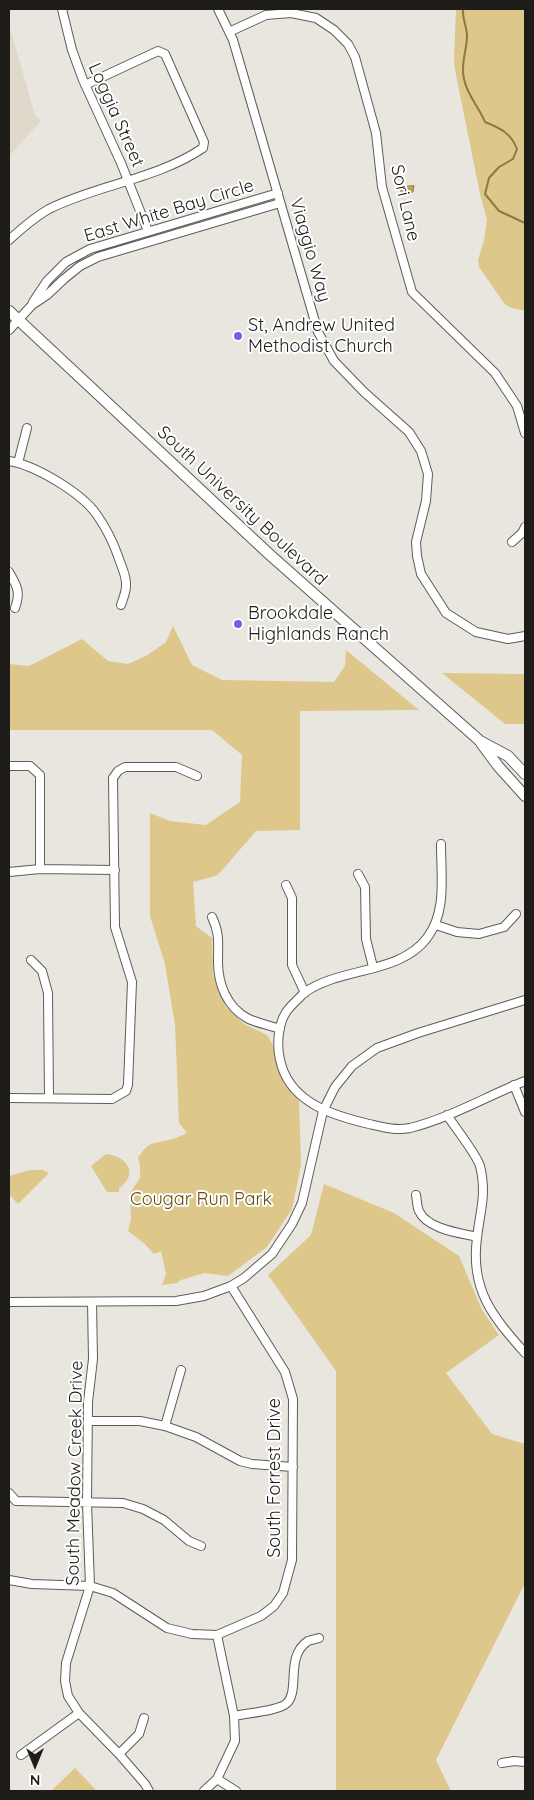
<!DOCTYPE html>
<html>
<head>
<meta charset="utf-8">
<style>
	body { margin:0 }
	#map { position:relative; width:534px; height:1800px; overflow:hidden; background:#e9e6df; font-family:Quicksand,sans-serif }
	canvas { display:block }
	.frame { position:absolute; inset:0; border:10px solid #1d1c19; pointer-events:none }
	.north { position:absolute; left:10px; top:1740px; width:50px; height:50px; -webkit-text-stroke:4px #fff; paint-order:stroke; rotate:180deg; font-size:14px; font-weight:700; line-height:20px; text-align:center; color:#1d1c19 }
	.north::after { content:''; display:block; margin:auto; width:18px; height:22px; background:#1d1c19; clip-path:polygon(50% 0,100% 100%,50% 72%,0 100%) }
</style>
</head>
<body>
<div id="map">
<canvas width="534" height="1800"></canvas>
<div class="frame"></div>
<div class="north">N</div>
</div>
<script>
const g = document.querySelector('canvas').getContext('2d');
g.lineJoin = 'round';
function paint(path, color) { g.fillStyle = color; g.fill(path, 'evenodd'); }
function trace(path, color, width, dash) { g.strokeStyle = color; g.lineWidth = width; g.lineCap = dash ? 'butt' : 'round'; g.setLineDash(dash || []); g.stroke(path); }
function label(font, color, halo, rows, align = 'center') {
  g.font = font + ' Quicksand,sans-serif'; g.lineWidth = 4; g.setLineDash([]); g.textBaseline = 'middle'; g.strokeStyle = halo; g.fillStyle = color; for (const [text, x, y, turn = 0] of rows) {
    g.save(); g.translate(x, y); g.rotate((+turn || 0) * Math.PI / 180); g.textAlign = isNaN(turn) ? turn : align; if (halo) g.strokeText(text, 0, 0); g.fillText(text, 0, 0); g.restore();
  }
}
const built = new Path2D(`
	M9 24 35 115 41 121 9 156Z`);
const green = new Path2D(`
	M456 9H525V311L509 307 504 303 479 267 478 260 484 240 487 220 480 194 456 75 454 62Z
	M173 626 192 665 222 680 334 682 345 666 346 650 419 710 300 711V830L256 831 218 875 193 882 196 926 212 938 213 975 226 1007 244 1024 267 1035 278 1054 286 1079 299 1099 301 1165 292 1209 267 1247 228 1276 204 1273 181 1280 177 1283 162 1285 166 1274 161 1251 154 1254 145 1244 128 1231 131 1218 130 1193 140 1178V1165L138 1158C150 1139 153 1145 172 1139 177 1138 182 1135 187 1133L179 1123 175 1025 165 964 150 916V813L170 821 206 825 240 802 242 755 212 730H9V664L29 666 82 639 108 661 128 664 146 656 166 642Z
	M442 673 525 674V724H505Z
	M106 1154C126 1155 140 1175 119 1188V1192H107L91 1166Z
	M30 1170H43L49 1173 18 1204 9 1194V1176Z
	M324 1184 394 1213 459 1256 482 1310 499 1335 446 1373 492 1434 525 1444V1583L436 1760 451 1791H336V1371L268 1275 311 1235Z
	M75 1768 97 1791H51Z`);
const water = new Path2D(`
	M414 186 413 192 402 196 400 187Z`);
const stream = new Path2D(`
	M463 9C462 18 467 27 467 36 467 50 460 65 464 79 467 95 479 107 485 122 500 128 511 133 517 149L513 159 499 167 489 178 485 194 499 211 525 223`);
const minor = new Path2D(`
	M62 9 72 50 83 80 121 163 148 231
	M218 9 233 40 318 332 334 361 364 392 409 432 421 451 428 474 426 501 416 542 417 556 421 574 446 613 476 632 508 639 525 636
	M229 32 266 15 291 13 316 18 334 30 348 44 355 57 376 133 382 187 412 292 495 373 517 406 525 433
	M9 240C21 229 35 217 49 209 99 184 155 180 203 148L204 142 165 54 158 51 85 85
	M33 302 47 281 66 262 90 249 278 193
	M9 330 32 305 47 295 64 279 80 266 98 257 280 203
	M9 461C35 465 82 493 97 515 106 528 113 542 118 556 121 566 127 576 126 586 126 592 123 599 121 605
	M18 463 27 428
	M512 542 522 533 525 527
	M9 572C17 586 21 592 15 608
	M9 766H30L40 775V869
	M441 844C441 877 447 911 427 938 399 975 339 967 304 993 300 997 295 1002 291 1006 276 1021 276 1049 282 1067 294 1104 335 1116 369 1124 382 1127 396 1131 410 1128 450 1118 487 1096 525 1081
	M9 872 40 869 115 870
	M358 874 365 887 366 939 373 967
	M286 885 292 898V965L305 993
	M212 917C220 934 218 943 218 962 218 984 227 1007 247 1018 256 1023 269 1025 280 1029
	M436 925 457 932 479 934 504 927 516 914
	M31 960 42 971 48 993 49 1098
	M514 1085 525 1112
	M9 1098 112 1099 126 1091 128 1085 132 982 115 927 113 778 118 771 125 767H176L197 776
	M447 1115C454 1126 477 1155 480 1166 487 1194 480 1211 477 1238 470 1290 493 1317 525 1353
	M416 1195C417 1200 417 1207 419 1211 427 1229 460 1233 477 1237
	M9 1302 176 1301 204 1296 231 1286 244 1278 272 1254 292 1224 302 1203 323 1111 335 1087 352 1066 377 1048 418 1033 525 1000
	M92 1302 93 1359 88 1402 87 1503 90 1586 66 1663 65 1681 68 1696 79 1713 119 1754 145 1784 149 1791
	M88 1421H140L165 1426 196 1437 240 1461 252 1464 293 1467
	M165 1426 181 1370
	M9 1493 16 1501 123 1503 143 1509 164 1520 189 1541 201 1546
	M9 1580 32 1584 90 1586 113 1593 167 1628 192 1634 217 1635 261 1616 274 1606 283 1593 292 1560 293 1399 285 1372 231 1286
	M234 1716C247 1713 279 1711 287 1703 300 1690 285 1656 308 1641 310 1640 316 1639 319 1638
	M119 1754 139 1734 144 1718
	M21 1755 79 1713
	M502 1763 514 1761 525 1762
	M217 1779 236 1791
	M204 1791 217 1779 235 1741 234 1716 217 1635`);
const major = new Path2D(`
	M9 311 269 554 480 741 508 756 525 774
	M481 743 498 766 525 796`);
const markers = [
	[238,336,5,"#7463de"],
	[238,624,5,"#7463de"]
];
const streetNames = [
	["Loggia Street",116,115,66],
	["Sori Lane",405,203,77],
	["East White Bay Circle",169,211,-17],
	["Viaggio Way",310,250,74],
	["South University Boulevard",242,506,43],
	["South Meadow Creek Drive",75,1473,-89],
	["South Forrest Drive",275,1478,-90]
];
const poiNames = [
	["St, Andrew United",248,326],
	["Methodist Church",248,347],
	["Brookdale",248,614],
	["Highlands Ranch",248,635]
];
const parkNames = [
	["Cougar Run Park",201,1200]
];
paint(built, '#dfd9cb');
paint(green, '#dec78a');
paint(water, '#bfa152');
trace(water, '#8e7941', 1);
trace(stream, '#8e7941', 2);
trace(minor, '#5f5c56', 10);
trace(major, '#5f5c56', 12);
trace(minor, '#fff', 8);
trace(major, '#fff', 10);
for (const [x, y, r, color] of markers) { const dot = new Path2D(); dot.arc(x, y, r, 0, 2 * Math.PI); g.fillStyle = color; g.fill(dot); trace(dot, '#fff', 2); }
label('18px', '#1d1c19', '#fff', streetNames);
label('18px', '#1d1c19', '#fff', poiNames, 'left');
label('18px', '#624e11', '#fff', parkNames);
</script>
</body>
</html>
